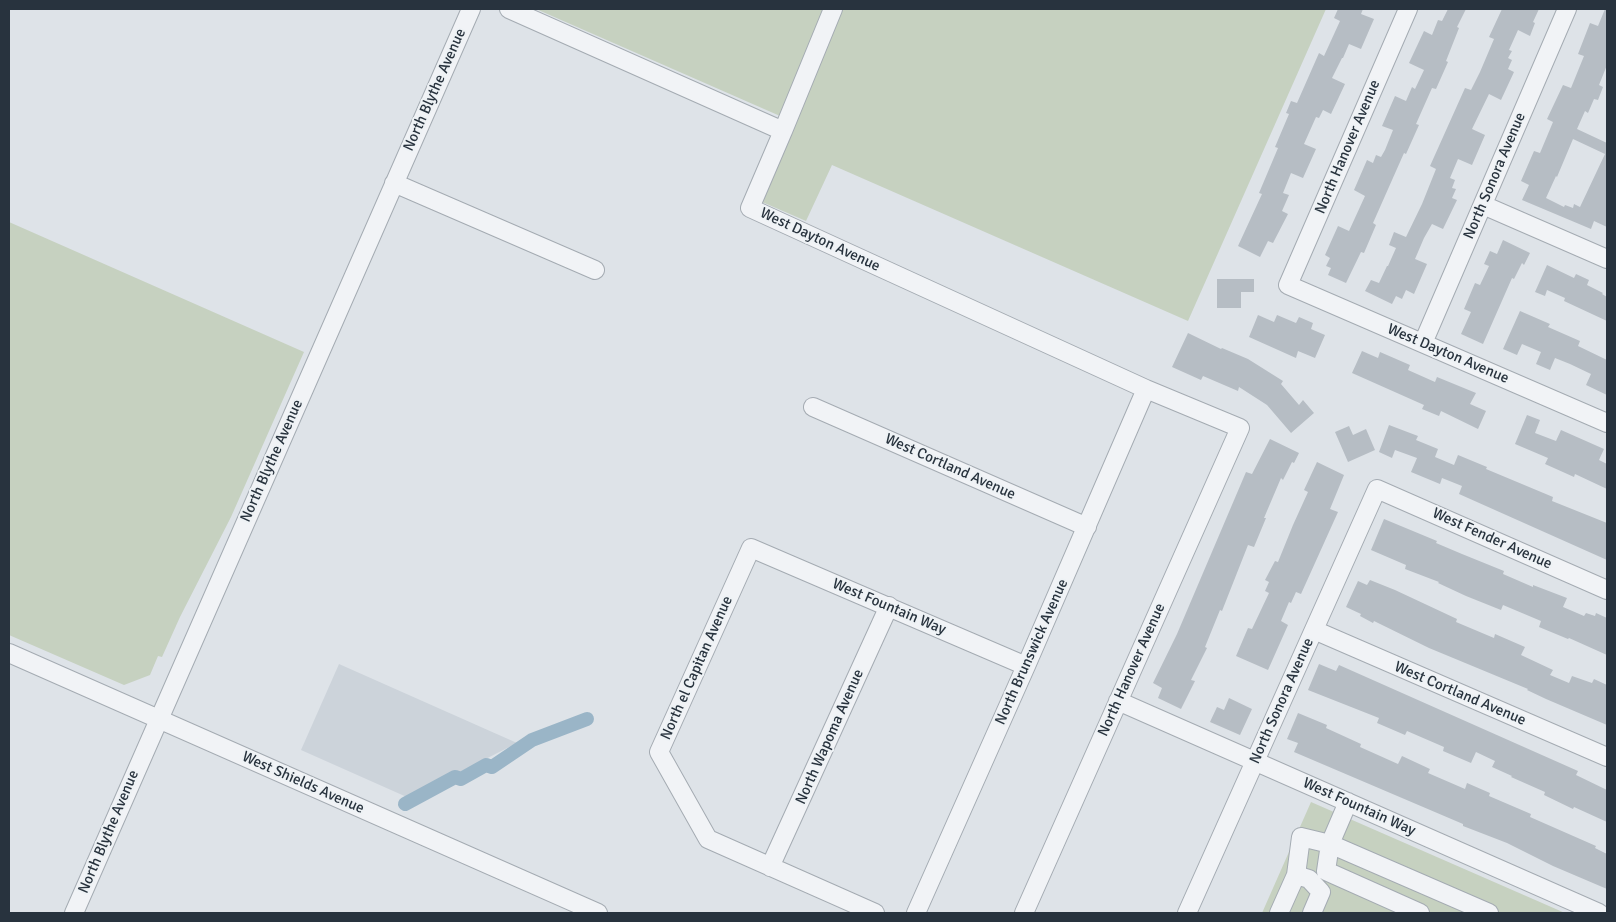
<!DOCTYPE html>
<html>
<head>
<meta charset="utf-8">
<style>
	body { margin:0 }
	#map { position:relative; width:1616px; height:922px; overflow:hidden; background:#dee3e8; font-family:Signika,sans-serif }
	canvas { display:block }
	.frame { position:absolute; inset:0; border:10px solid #28333e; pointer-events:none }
</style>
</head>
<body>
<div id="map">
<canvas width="1616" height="922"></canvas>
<div class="frame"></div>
</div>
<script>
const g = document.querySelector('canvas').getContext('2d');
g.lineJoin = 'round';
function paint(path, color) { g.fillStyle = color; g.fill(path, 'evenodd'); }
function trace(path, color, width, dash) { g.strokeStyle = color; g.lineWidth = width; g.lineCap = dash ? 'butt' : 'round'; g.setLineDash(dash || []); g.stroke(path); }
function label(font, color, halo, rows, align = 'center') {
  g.font = font + ' Signika,sans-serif'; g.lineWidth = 4; g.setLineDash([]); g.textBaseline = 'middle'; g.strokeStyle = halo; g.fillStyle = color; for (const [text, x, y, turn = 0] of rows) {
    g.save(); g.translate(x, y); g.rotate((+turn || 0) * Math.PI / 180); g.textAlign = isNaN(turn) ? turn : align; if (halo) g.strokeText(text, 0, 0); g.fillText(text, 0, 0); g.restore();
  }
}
const built = new Path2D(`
	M339 664 517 743 409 798 301 750Z`);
const green = new Path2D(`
	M536 9H1326L1188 321 832 165 806 221 762 202 796 123Z
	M9 222 304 352 231 517 180 617 162 657 158 656 150 675 124 685 9 635Z
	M1311 802 1565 913H1262Z`);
const canal = new Path2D(`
	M405 804 455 777 461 779 486 765 492 767 532 740 587 719`);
const building = new Path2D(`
	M1338 9H1363L1361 14 1374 19 1361 49 1349 44 1343 58H1342L1332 78 1345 84 1331 114 1323 110 1319 118 1316 117 1304 144 1316 149 1303 178 1291 173 1283 193 1289 195 1282 211 1288 214 1273 243 1268 241 1260 257 1238 246 1262 194 1259 193 1278 148 1275 147 1289 114 1286 113 1291 101 1297 103 1319 53 1324 56 1340 21 1334 18Z
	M1448 9H1466L1457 27 1459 28 1446 61 1448 62 1436 89 1432 88 1416 124 1419 125 1406 154 1404 153 1373 223 1376 225 1364 253 1361 252 1346 283 1328 275 1331 268 1326 266 1330 258 1325 255 1338 226 1349 231 1365 196 1354 190 1367 160 1373 163 1376 155 1381 157 1385 150 1393 130 1382 126 1395 96 1406 101 1412 87 1415 89 1424 70 1409 63 1424 31 1432 35 1438 20 1442 21Z
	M1502 9H1539L1533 22 1535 23 1530 36 1518 30 1509 50 1512 51 1508 58 1512 60 1508 69 1514 72 1501 100 1489 94 1472 129 1485 135 1472 165 1458 159 1450 178 1455 180 1452 188 1456 189 1452 198 1457 200 1443 229 1432 224 1424 238 1415 259 1427 264 1414 294 1406 290 1402 299 1396 296 1392 304 1365 291 1371 280 1379 283 1387 266H1388L1396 248 1389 245 1394 232 1406 237 1422 204 1436 169 1430 166 1465 88 1471 90 1480 72 1494 39 1489 37Z
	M1605 9H1607V65L1599 85 1603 87 1598 100 1594 99 1588 113 1585 111 1577 129 1607 143V227L1594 221 1591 229 1522 200 1529 185 1521 181 1534 151 1540 153 1553 122 1547 119 1563 85 1571 88 1584 56 1578 54 1590 23 1598 26ZM1573 139 1605 154 1580 207 1574 204 1573 208 1565 205 1564 207 1546 198 1556 176 1557 177Z
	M1503 240 1530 253 1524 265 1522 263 1514 279 1512 278 1483 344 1461 334 1471 312 1464 309 1475 283 1480 285 1489 266 1484 264 1490 251 1497 254Z
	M1547 265 1574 278 1576 274 1589 280 1587 285 1603 293 1602 294 1607 297V321L1564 301 1565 298 1547 290 1545 296 1535 292Z
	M1217 279H1254V292H1241V308H1217Z
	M1520 311 1550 324 1548 327 1580 341 1578 346 1607 360V395L1586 385 1591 374 1570 364 1555 358 1550 370 1536 364 1541 352 1522 344 1517 355 1503 349Z
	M1258 315 1274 322 1277 315 1296 323 1299 317 1313 323 1311 329 1325 335 1315 358 1298 351 1296 358 1249 337Z
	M1188 333 1221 349 1222 348 1248 359 1283 381 1281 384 1299 405 1303 400 1314 413 1291 433 1267 405 1239 387 1238 391 1203 376 1201 380 1172 367Z
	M1362 351 1378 358 1380 352 1410 365 1408 370 1435 382 1437 377 1476 393 1470 404 1486 411 1478 429 1441 411 1439 416 1422 409 1424 405 1352 373Z
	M1527 415 1540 420 1535 433 1556 441 1561 430 1604 449 1599 460 1607 464V489L1575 474 1574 477 1545 464 1548 458 1515 444Z
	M1389 425 1418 436 1416 440 1438 449 1435 457 1454 465 1458 455 1487 467 1486 469 1553 497 1552 501 1607 523V560L1459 494 1462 486 1442 478 1440 484 1411 472 1417 458 1395 450 1392 458 1379 452Z
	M1349 426 1353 435 1366 429 1375 450 1348 462 1335 432Z
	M1270 439 1299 453 1294 463 1292 462 1283 480 1281 478 1264 518H1266L1254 547 1248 545 1222 611 1220 610 1205 647 1207 648 1191 680 1195 681 1181 709 1158 698 1162 688 1153 683 1177 634 1246 472 1252 474Z
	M1317 462 1344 475 1330 509 1338 512 1301 594 1296 592 1291 603 1289 602 1281 621 1288 625 1268 670 1236 656 1248 628 1252 629 1269 593 1265 591 1269 582 1265 580 1275 561 1278 562 1293 525 1308 492 1304 490Z
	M1384 519 1437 541 1436 543 1462 554 1504 571 1503 574 1533 587V585L1567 598 1563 607 1584 616 1586 613 1595 616 1596 613 1607 618V655L1569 638 1568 639 1539 627 1541 621 1503 605 1501 610 1466 596 1438 583 1439 582 1405 569 1406 565 1371 550Z
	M1370 580 1395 590 1457 619 1456 622 1494 638 1495 634 1525 647 1521 655 1553 670 1550 675 1569 683 1572 676 1592 683 1594 679 1607 685V725L1546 699 1527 690 1528 689 1429 648 1374 621 1373 623 1360 616 1361 614 1346 607 1358 581 1367 585Z
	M1319 664 1336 671 1339 665 1578 771 1576 775 1607 790V822L1574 807 1573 809 1544 795 1545 792 1511 777 1512 776 1492 767 1495 761 1476 752 1471 763 1443 751 1444 747 1407 731 1405 735 1377 723 1379 718 1308 690Z
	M1229 698 1252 709 1240 735 1210 722 1217 707 1224 710Z
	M1298 713 1327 725 1326 728 1361 744 1360 747 1398 764 1402 756 1430 769 1428 773 1465 789 1467 783 1490 793 1489 796 1531 814 1530 817 1596 846 1595 848 1607 854V889L1553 866 1507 843 1463 826V824L1294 752 1298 743 1287 739Z`);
const minor = new Path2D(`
	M509 9 783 131 750 208 1146 389 1240 428 1024 913
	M1408 9 1288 285 1607 423
	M783 131 833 9
	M394 183 595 270
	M1483 205 1607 259
	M1423 343 1567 9
	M813 407 1087 527
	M1314 630 1607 757
	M9 653 598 913
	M1118 701 1599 913
	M1348 802 1330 844 1326 871 1420 913
	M770 867 889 606
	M1296 875 1309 879 1321 892 1312 913
	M74 913 471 9
	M875 913 708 839 659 752 751 548 1026 666
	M916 913 1026 666 1146 389
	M1187 913 1377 489 1607 590
	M1279 913 1296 875 1301 837 1330 844 1489 913`);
const streetNames = [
	["North Blythe Avenue",435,90,-66],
	["North Hanover Avenue",1348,147,-67],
	["North Sonora Avenue",1495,176,-67],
	["West Dayton Avenue",820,240,25],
	["West Dayton Avenue",1448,354,23],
	["North Blythe Avenue",272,461,-66],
	["West Cortland Avenue",950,467,24],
	["West Fender Avenue",1492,539,24],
	["West Fountain Way",889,607,23],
	["North Brunswick Avenue",1032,652,-66],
	["North el Capitan Avenue",697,668,-66],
	["North Hanover Avenue",1132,670,-66],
	["West Cortland Avenue",1460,694,23],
	["North Sonora Avenue",1282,701,-66],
	["North Wapoma Avenue",830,737,-66],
	["West Shields Avenue",303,783,24],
	["West Fountain Way",1359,807,24],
	["North Blythe Avenue",109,832,-67]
];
paint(built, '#ccd3da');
paint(green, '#c6d1c0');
trace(canal, '#9ab5c7', 14);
paint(building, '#b6bdc4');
trace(minor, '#a4abb2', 20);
trace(minor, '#f1f3f6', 18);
label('15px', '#28333e', '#eef2f5', streetNames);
</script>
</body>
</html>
